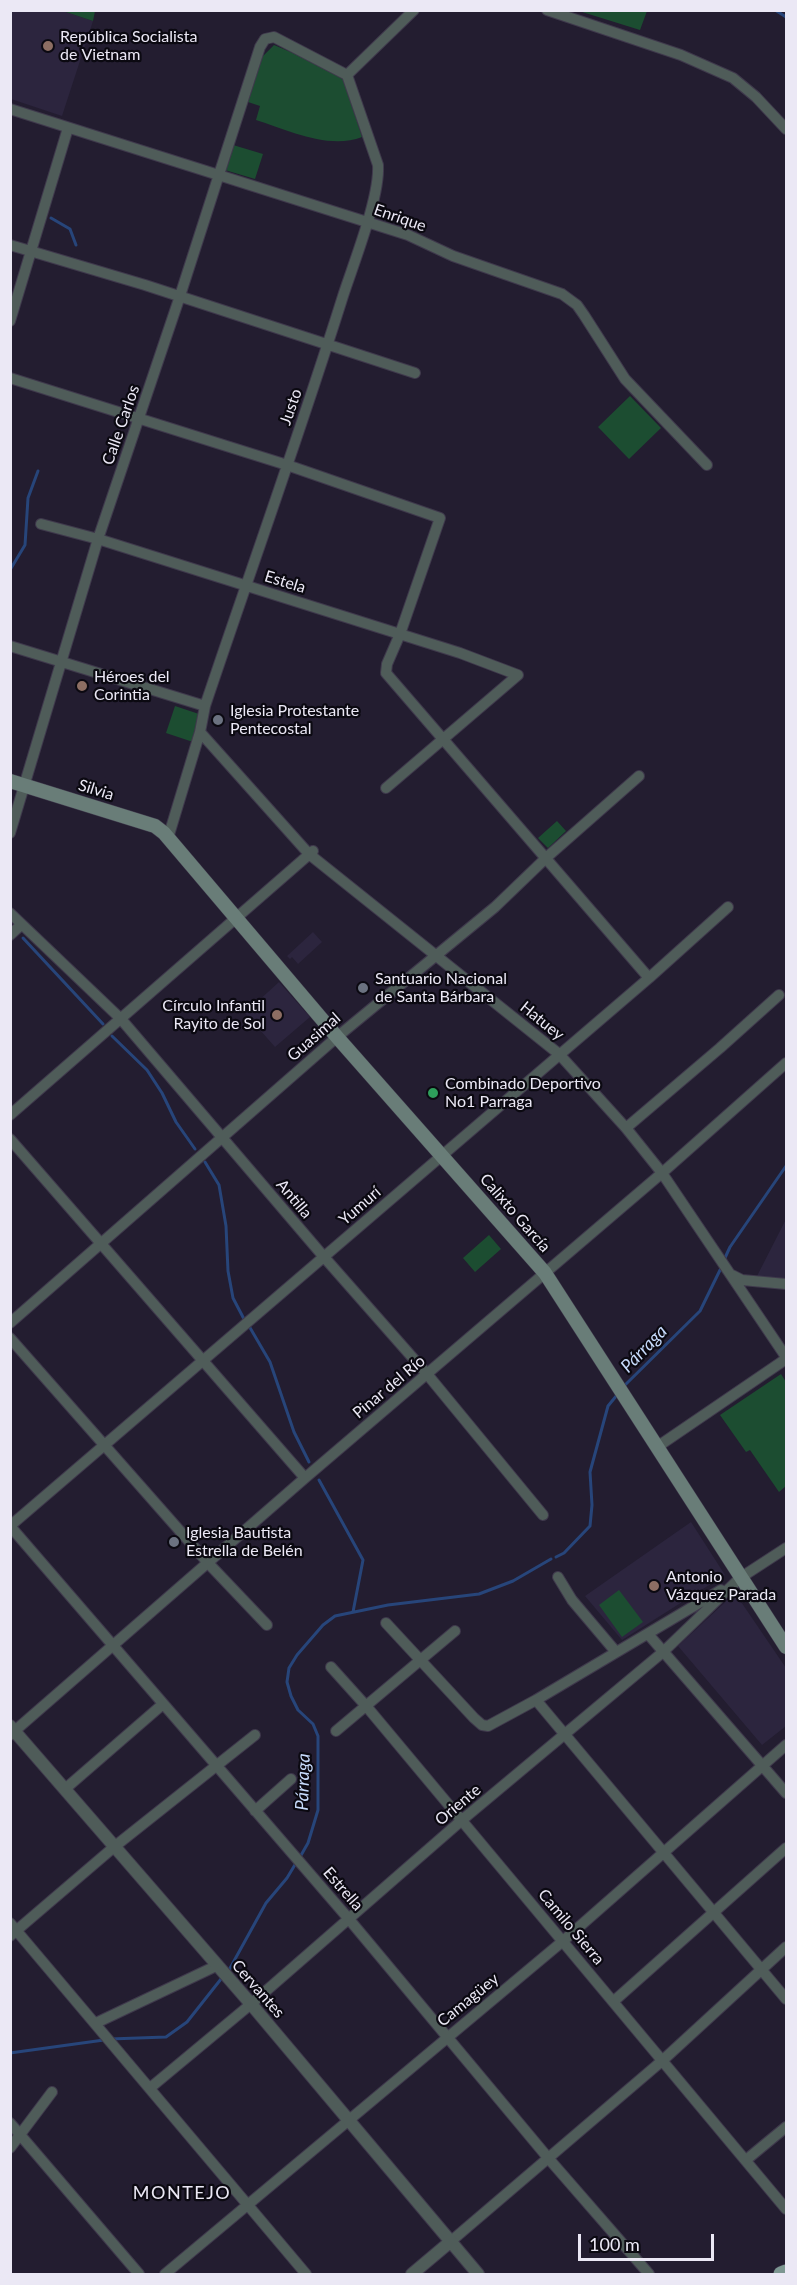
<!DOCTYPE html>
<html>
<head>
<meta charset="utf-8">
<style>
	body { margin:0 }
	#map { position:relative; width:797px; height:2285px; overflow:hidden; background:#231d30; font-family:Lato,sans-serif }
	canvas { display:block }
	.frame { position:absolute; inset:0; border:12px solid #ebe8f5; pointer-events:none }
	.scale { position:absolute; left:578px; top:2234px; width:136px; height:27px; box-sizing:border-box; border:3px solid #ebe8f5; border-top:0; padding-left:8px; font-size:18px; line-height:21px; white-space:nowrap; color:#ebe8f5; -webkit-text-stroke:4px #0b0911; paint-order:stroke }
</style>
</head>
<body>
<div id="map">
<canvas width="797" height="2285"></canvas>
<div class="frame"></div>
<div class="scale">100 m</div>
</div>
<script>
const g = document.querySelector('canvas').getContext('2d');
g.lineJoin = 'round';
function paint(path, color) { g.fillStyle = color; g.fill(path, 'evenodd'); }
function trace(path, color, width, dash) { g.strokeStyle = color; g.lineWidth = width; g.lineCap = dash ? 'butt' : 'round'; g.setLineDash(dash || []); g.stroke(path); }
function label(font, color, halo, rows, align = 'center') {
  g.font = font + ' Lato,sans-serif'; g.lineWidth = 4.5; g.setLineDash([]); g.textBaseline = 'middle'; g.strokeStyle = halo; g.fillStyle = color; for (const [text, x, y, turn = 0] of rows) {
    g.save(); g.translate(x, y); g.rotate((+turn || 0) * Math.PI / 180); g.textAlign = isNaN(turn) ? turn : align; if (halo) g.strokeText(text, 0, 0); g.fillText(text, 0, 0); g.restore();
  }
}
const built = new Path2D(`
	M11 10 63 11 93 21 62 116 11 99Z
	M313 932 322 942 298 964 292 957 290 959 287 956Z
	M279 982 310 1017 275 1047 245 1013Z
	M786 1219V1279L757 1276 780 1231Z
	M691 1522 725 1575 622 1640 585 1596Z
	M735 1593 786 1668V1726L762 1745 678 1646Z`);
const green = new Path2D(`
	M63 11H95L93 21Z
	M579 11 647 10V11L640 30Z
	M274 45 300 56 343 78 362 137C329 150 287 130 256 120L260 106 245 101 260 59Z
	M233 145 263 154 255 179 225 170Z
	M630 396 661 428 629 459 598 427Z
	M175 706 202 715 193 742 166 733Z
	M557 821 566 831 548 848 538 838Z
	M489 1235 501 1249 475 1272 463 1258Z
	M781 1374 786 1382V1486L779 1492 750 1450 746 1452 720 1415Z
	M619 1590 643 1622 622 1637 599 1605Z`);
const stream = new Path2D(`
	M775 10 786 17
	M51 218 70 229 76 245
	M10 570 25 545 28 498 38 471
	M23 938 103 1024
	M112 1036 147 1070 162 1093 176 1122 195 1149
	M205 1162 219 1185 226 1226 228 1271 233 1298 245 1321
	M724 1260 730 1247 786 1166
	M249 1326 270 1362 294 1432 309 1462
	M623 1387 700 1311 722 1266
	M319 1480 363 1560 353 1612
	M556 1557 564 1553 590 1526 592 1505 590 1472 608 1406 617 1395
	M300 1857 308 1843 318 1810V1736L313 1724 298 1710 291 1696 287 1682 289 1668 297 1655 323 1625 335 1616 388 1605 479 1594 513 1581 551 1559
	M229 1970 266 1903 287 1878 296 1863
	M110 2039 166 2037 187 2022 221 1979
	M10 2053 104 2040`);
const minor = new Path2D(`
	M547 10 681 55 733 78 756 97 786 129
	M347 75 414 10
	M10 109 408 235 453 256 562 294 577 305 584 315 625 379 707 465
	M10 245 145 285 415 373
	M10 321 68 128
	M10 378 287 465 440 518 400 634 387 664 386 673 649 978
	M41 524 98 539 460 653 518 675 386 788
	M10 646 205 706
	M200 732 309 854 559 1054 626 1128 662 1173 786 1357
	M10 833 98 539 178 302 260 47 265 39 274 37 347 75
	M168 838 200 732 205 706C251 569 300 433 343 296 354 262 380 197 378 165L347 75
	M10 913 121 1019 324 1257 427 1374 543 1515
	M10 935 21 925
	M10 1115 313 851
	M626 1128 720 1048 779 995
	M10 1139 305 1478
	M732 1275 742 1280 786 1284
	M10 1323 337 1037 495 907 547 857 639 776
	M10 1338 209 1564 267 1625
	M657 1447 786 1359
	M10 1526 348 1918 549 2159 649 2274
	M10 1526 649 978 728 907
	M558 1577 572 1600 616 1652
	M386 1623 474 1718 482 1725 488 1726 536 1700 721 1590
	M648 1634 786 1793
	M331 1667 367 1707 786 2209
	M536 1700 786 1999
	M336 1731 455 1631
	M10 1735 305 1478 662 1173 786 1063
	M65 1789 163 1704
	M255 1811 291 1779
	M10 1923 306 2274
	M10 1936 114 1847 255 1735
	M614 2001 786 1848
	M96 2023 216 1966
	M150 2088 251 2004 462 1820 663 1652 740 1578 786 1548
	M10 2123 139 2274
	M10 2148 52 2092
	M746 2160 786 2127
	M450 2242 663 2060 786 1947
	M165 2274 563 1941 786 1745`);
const tertiary = new Path2D(`
	M10 1726 251 2004 478 2274
	M412 2274 450 2242`);
const secondary = new Path2D(`
	M10 781 155 826 164 833 337 1037 545 1273 786 1647`);
const primary = new Path2D(`
	M781 2274 786 2272`);
const markers = [
	[48,46,6,"#8d6e63"],
	[82,686,6,"#8d6e63"],
	[218,720,6,"#6b7280"],
	[363,988,6,"#6b7280"],
	[277,1015,6,"#8d6e63"],
	[433,1093,6,"#2e9e5b"],
	[174,1542,6,"#6b7280"],
	[654,1586,6,"#8d6e63"]
];
const poiNames = [
	["República Socialista",60,37],
	["de Vietnam",60,55],
	["Héroes del",94,677],
	["Corintia",94,695],
	["Iglesia Protestante",230,711],
	["Pentecostal",230,729],
	["Santuario Nacional",375,979],
	["de Santa Bárbara",375,997],
	["Círculo Infantil",265,1006,"right"],
	["Rayito de Sol",265,1024,"right"],
	["Combinado Deportivo",445,1084],
	["No1 Parraga",445,1102],
	["Iglesia Bautista",186,1533],
	["Estrella de Belén",186,1551],
	["Antonio",666,1577],
	["Vázquez Parada",666,1595]
];
const streetNames = [
	["Enrique",400,218,19],
	["Justo",291,407,-71],
	["Calle Carlos",121,425,-71],
	["Estela",285,582,17],
	["Silvia",96,790,17],
	["Hatuey",542,1021,39],
	["Guasimal",314,1037,-41],
	["Antilla",294,1199,50],
	["Yumurí",360,1206,-41],
	["Calixto García",515,1213,49],
	["Pinar del Río",389,1387,-40],
	["Oriente",458,1805,-40],
	["Estrella",343,1889,49],
	["Camilo Sierra",571,1927,50],
	["Cervantes",258,1989,49],
	["Camagüey",468,2000,-39]
];
const waterNames = [
	["Párraga",644,1349,-46],
	["Párraga",303,1782,-88]
];
const neighbourhoodNames = [
	["MONTEJO",182,2193]
];
paint(built, '#2c253e');
paint(green, '#1c4d31');
trace(stream, '#27457a', 3);
trace(minor, '#3f394c', 12);
trace(tertiary, '#3f394c', 14);
trace(secondary, '#3f394c', 15);
trace(primary, '#3f394c', 16);
trace(minor, '#4f5c59', 10);
trace(tertiary, '#4f5c59', 12);
trace(secondary, '#697d78', 14);
trace(primary, '#7c9691', 15);
for (const [x, y, r, color] of markers) { const dot = new Path2D(); dot.arc(x, y, r, 0, 2 * Math.PI); g.fillStyle = color; g.fill(dot); trace(dot, '#0b0911', 2); }
label('16px', '#ebe8f5', '#0b0911', poiNames, 'left');
label('16px', '#ebe8f5', '#0b0911', streetNames);
label('italic 18px', '#c7dbfc', '#0b0911', waterNames);
g.letterSpacing = '1.5px';
label('18px', '#ebe8f5', '#0b0911', neighbourhoodNames);
g.letterSpacing = '0px';
</script>
</body>
</html>
